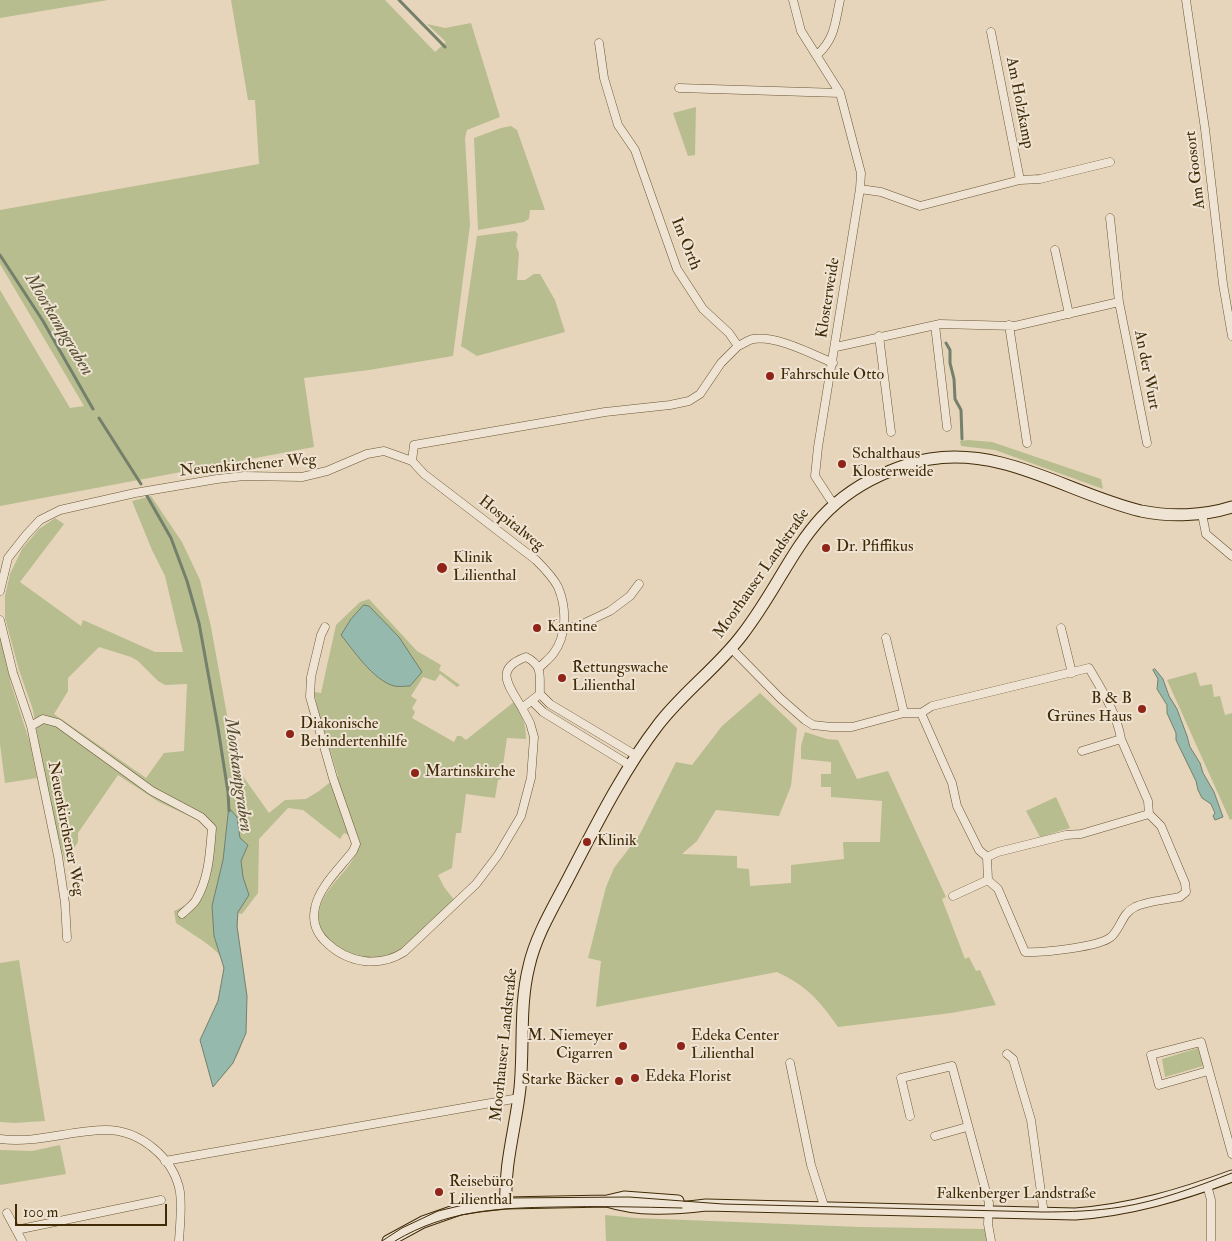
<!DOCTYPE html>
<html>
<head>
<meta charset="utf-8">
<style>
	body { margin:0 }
	#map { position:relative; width:1232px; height:1241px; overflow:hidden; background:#e6d5bb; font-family:"IM FELL Double Pica",serif }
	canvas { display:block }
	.scale { position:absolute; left:15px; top:1204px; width:152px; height:22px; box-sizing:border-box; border:2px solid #412b07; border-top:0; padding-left:6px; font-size:15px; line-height:18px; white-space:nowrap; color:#412b07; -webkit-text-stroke:4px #efe4d3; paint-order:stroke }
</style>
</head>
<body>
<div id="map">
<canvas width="1232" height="1241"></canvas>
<div class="scale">100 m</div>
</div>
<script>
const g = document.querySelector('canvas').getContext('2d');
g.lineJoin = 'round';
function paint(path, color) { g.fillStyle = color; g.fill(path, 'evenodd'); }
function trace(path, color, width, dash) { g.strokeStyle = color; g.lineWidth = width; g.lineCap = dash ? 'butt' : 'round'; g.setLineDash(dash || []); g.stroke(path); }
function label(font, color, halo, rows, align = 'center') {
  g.font = font + ' "IM FELL Double Pica",serif'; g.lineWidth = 4; g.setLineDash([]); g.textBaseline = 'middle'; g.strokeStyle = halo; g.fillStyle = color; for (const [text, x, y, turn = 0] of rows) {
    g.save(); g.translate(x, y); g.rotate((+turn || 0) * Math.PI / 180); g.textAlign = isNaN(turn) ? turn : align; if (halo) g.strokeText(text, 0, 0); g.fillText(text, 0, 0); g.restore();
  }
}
const green = new Path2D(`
	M0 0H108L0 18Z
	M231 0H385L435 52 446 42 427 24 445 28 471 23 500 117 467 130 465 138 470 225 453 356 369 370 304 378 314 447 0 506V290L70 408 84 406 0 264V210L259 164 255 100H248Z
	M696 107 695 155 688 156 673 113Z
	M511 126 517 130 545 210H530L529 219 524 222 478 230 474 138 501 128Z
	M515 231 518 234 516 246 519 253 517 280H525L534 274H540L555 300 565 332 477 356 461 346 477 236Z
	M968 440 992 442 1101 479 1103 489 995 450 961 446 960 441Z
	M151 496 182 542 200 580 211 627 233 748 240 772 269 813 285 800 306 799 319 791 338 776 319 714 314 692 321 693 336 625 360 602 369 599 417 651 441 665 439 670 460 685 457 687 440 674 435 681 423 677 411 696 417 700 412 708 415 712 412 718 454 742 457 736H461L466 740 514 702C522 714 526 724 526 739L507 738 501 779 498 780 495 798 466 794 461 833H456L452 868 438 875 444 887 455 901 397 953C376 960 357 960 338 948 329 942 323 936 320 925 312 889 356 873 360 841L344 833 340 839 303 810 288 808 259 839 258 893 242 914 238 913C234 962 263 1017 233 1063 227 1072 219 1079 213 1087L200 1040C210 1023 232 975 220 956 215 947 186 930 176 923L174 911C178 909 184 907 188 903 204 890 207 849 209 829L200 821 159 802 118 775 78 833V842L65 862 51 810 33 710 19 670 5 618V596L10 574 22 549 39 529 55 518 64 524 20 582 81 626 83 620 155 652H183L165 576 152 550 132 501ZM99 647 131 657 138 661 158 681 165 685 187 684 184 751 164 753 146 778 54 714 68 691V678Z
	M0 635 11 684 30 743 37 778 5 783 0 744Z
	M1196 672 1200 686 1212 684 1214 697 1220 696 1225 715 1232 713V819L1230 820 1167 680Z
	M760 693 797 728 791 786 779 816 716 810 697 841 682 854 737 856V868L749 869 750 886 791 883V865L844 859 843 842H880L882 801 831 797V787H821V774H831V762L801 759V746L805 732 827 739 838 740 857 779 888 771 946 897 942 899 965 959 969 957 976 971 980 970 996 1005 951 1013 838 1027C819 1000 807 986 777 972L596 1007 601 961 588 958 606 887 614 868 640 834 676 762 692 765 722 726Z
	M1056 797 1070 828 1040 837 1026 811Z
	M19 960 45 1121 14 1123 0 1122V963Z
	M1198 1048 1203 1066 1165 1077 1162 1059Z
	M60 1145 66 1174 0 1185V1150L32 1151Z
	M605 1215 636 1218 860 1227 985 1229 987 1241H606Z`);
const water = new Path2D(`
	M364 605 369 606 399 637 422 672 410 686C405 686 399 687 394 686 373 680 354 651 341 635L351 619Z
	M1155 669 1163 679 1169 696 1177 709 1187 736 1190 747 1200 763 1203 773 1214 792 1223 817 1215 820 1213 816 1215 813 1211 804 1202 798 1198 790 1196 781 1176 740V733L1167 713V705L1157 689 1158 679 1153 670Z
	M229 808 237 817 240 838 248 845 241 861 243 877 249 895 238 912 237 926 247 996 246 1033 233 1063 213 1087 200 1040 218 1001 224 968 214 936 212 906 223 860Z`);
const stream = new Path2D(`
	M399 0 445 47
	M0 255 43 321 93 409
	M946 343 950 350V363L954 379 955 399 961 410 962 439
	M99 418 141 484
	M147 496 171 538 187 581 199 623 218 728 228 792 229 811`);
const street = new Path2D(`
	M793 0 801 31 840 93 861 173 860 189 818 447 815 476 830 499 834 503
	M1186 0 1205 129 1223 284 1232 336
	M599 43 604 78 618 125 635 150 677 269 703 309 729 333 738 346C743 344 748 340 753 339 776 335 812 354 833 363
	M817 55C835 39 835 23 840 0
	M679 88 840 93
	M1020 180 1040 179 1110 162
	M860 189 881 192 920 206 1020 180 991 32
	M1110 218 1119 302
	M1055 250 1069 314
	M935 325 947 427
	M1009 325 1027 443
	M879 336 891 432
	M836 347 940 324 1015 326 1119 302 1147 443
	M412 461 424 474 536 560C544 568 553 577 558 587 567 608 567 636 553 654 549 659 544 663 539 668
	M1202 514 1206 534 1232 556
	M0 591 8 558 26 535 40 520 60 510 135 493 217 479 244 476 302 477 327 471 367 454 384 451 412 461 414 445 605 412 670 405 689 401 700 394 721 363 738 346
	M0 620 13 673 31 726 58 856 65 903 67 938
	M325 627 321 635 311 677 310 697 333 778 356 844 353 851C340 868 319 887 315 908 312 922 317 934 327 943 348 963 379 968 404 952L476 884 498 855 521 816 531 778 534 737 530 723 522 708
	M563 627H576L610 611 630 596 639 584
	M1061 628 1072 673
	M886 638 904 713
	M731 648 781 699 805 720 813 725 831 727H852L904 713H921L932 706 1089 668C1102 690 1117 714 1121 739L1148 801 1149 814 1161 826 1185 883 1186 892 1180 897C1168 899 1144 902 1135 907 1122 913 1121 928 1111 937 1099 947 1042 953 1025 952L998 889 988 880 987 857 979 850 957 806 952 783 921 713
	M540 694 522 708C509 686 493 669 526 657 544 666 539 677 540 694L550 704 637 756
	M532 701 543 712 631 766
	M31 726 43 719 58 723 152 791 201 817 212 828C210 852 209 878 196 900 193 905 186 910 182 914
	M1082 751 1121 739
	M987 857 998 852 1066 835 1081 834 1149 814
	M953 896 988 880
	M1007 1054 1013 1059 1031 1120 1044 1214
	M790 1063 811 1165 825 1209
	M1208 1071 1159 1085 1151 1055 1201 1042 1232 1154
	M910 1116 901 1078 952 1066 989 1203 988 1224 991 1241
	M935 1136 967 1127
	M0 1139C36 1144 71 1130 106 1130 140 1130 174 1158 180 1192 182 1208 180 1224 179 1241
	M165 1161 519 1098
	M1207 1185 1211 1200V1241
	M7 1213 22 1241
	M16 1230 161 1200`);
const secondary = new Path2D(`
	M607 1201C638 1211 673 1209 706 1205L1075 1214C1130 1210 1181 1195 1232 1176
	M506 1203C504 1164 516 1126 520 1088 524 1047 519 1006 529 966 536 935 554 906 569 877 595 827 624 769 658 725 683 692 717 668 742 635 793 569 803 506 890 471 903 466 916 461 930 459 1006 447 1070 494 1141 511 1170 517 1204 516 1232 507
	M388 1241 423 1222 460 1209 479 1206 506 1203 607 1201 624 1197 678 1201`);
const tram = new Path2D(`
	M382 1241 402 1228 438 1211 480 1201 506 1198 629 1197 723 1204 1043 1212C1069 1212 1095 1211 1121 1207 1159 1201 1196 1187 1232 1173
	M395 1241C447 1210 498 1208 556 1207 598 1206 640 1207 682 1208`);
const markers = [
	[770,376,5,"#8f2418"],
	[842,464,5,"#8f2418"],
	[826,548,5,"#8f2418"],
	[442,568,6,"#8f2418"],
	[537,628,5,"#8f2418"],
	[562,678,5,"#8f2418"],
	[1142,709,5,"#8f2418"],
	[290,734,5,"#8f2418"],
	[415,773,5,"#8f2418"],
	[587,842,5,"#8f2418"],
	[623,1046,5,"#8f2418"],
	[681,1046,5,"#8f2418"],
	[635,1078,5,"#8f2418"],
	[619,1081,5,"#8f2418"],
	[439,1192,5,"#8f2418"]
];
const streetNames = [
	["Am Holzkamp",1019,103,79],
	["Am Goosort",1196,170,-97],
	["Im Orth",685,244,68],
	["Klosterweide",829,298,-81],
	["An der Wurt",1146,370,79],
	["Neuenkirchener Weg",248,466,-5],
	["Hospitalweg",511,524,38],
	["Moorhauser Landstraße",762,574,-55],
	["Neuenkirchener Weg",65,829,79],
	["Moorhauser Landstraße",505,1045,-84],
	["Falkenberger Landstraße",1016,1195]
];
const poiNames = [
	["Fahrschule Otto",780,376],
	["Schalthaus",852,455],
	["Klosterweide",852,473],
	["Dr. Pfiffikus",836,548],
	["Klinik",453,559],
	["Lilienthal",453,577],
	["Kantine",547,628],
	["Rettungswache",572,669],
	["Lilienthal",572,687],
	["B & B",1132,700,"right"],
	["Grünes Haus",1132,718,"right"],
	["Diakonische",300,725],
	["Behindertenhilfe",300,743],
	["Martinskirche",425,773],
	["Klinik",597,842],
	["M. Niemeyer",613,1037,"right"],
	["Cigarren",613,1055,"right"],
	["Edeka Center",691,1037],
	["Lilienthal",691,1055],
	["Edeka Florist",645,1078],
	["Starke Bäcker",609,1081,"right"],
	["Reisebüro",449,1183],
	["Lilienthal",449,1201]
];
const waterNames = [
	["Moorkampgraben",58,325,59],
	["Moorkampgraben",237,775,82]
];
paint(green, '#b7bd8e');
paint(water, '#96b9ae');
trace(water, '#74806b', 1);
trace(stream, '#74806b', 3);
trace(street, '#6a5634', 9);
trace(secondary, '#412b07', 13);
trace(street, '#efe4d3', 8);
trace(secondary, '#efe4d3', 11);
trace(tram, '#412b07', 1);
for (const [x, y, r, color] of markers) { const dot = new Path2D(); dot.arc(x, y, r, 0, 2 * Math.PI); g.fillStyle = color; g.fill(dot); trace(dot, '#efe4d3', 2); }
label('16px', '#412b07', '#efe4d3', streetNames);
label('16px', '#412b07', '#efe4d3', poiNames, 'left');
label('italic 18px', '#564e31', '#efe4d3', waterNames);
</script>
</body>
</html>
